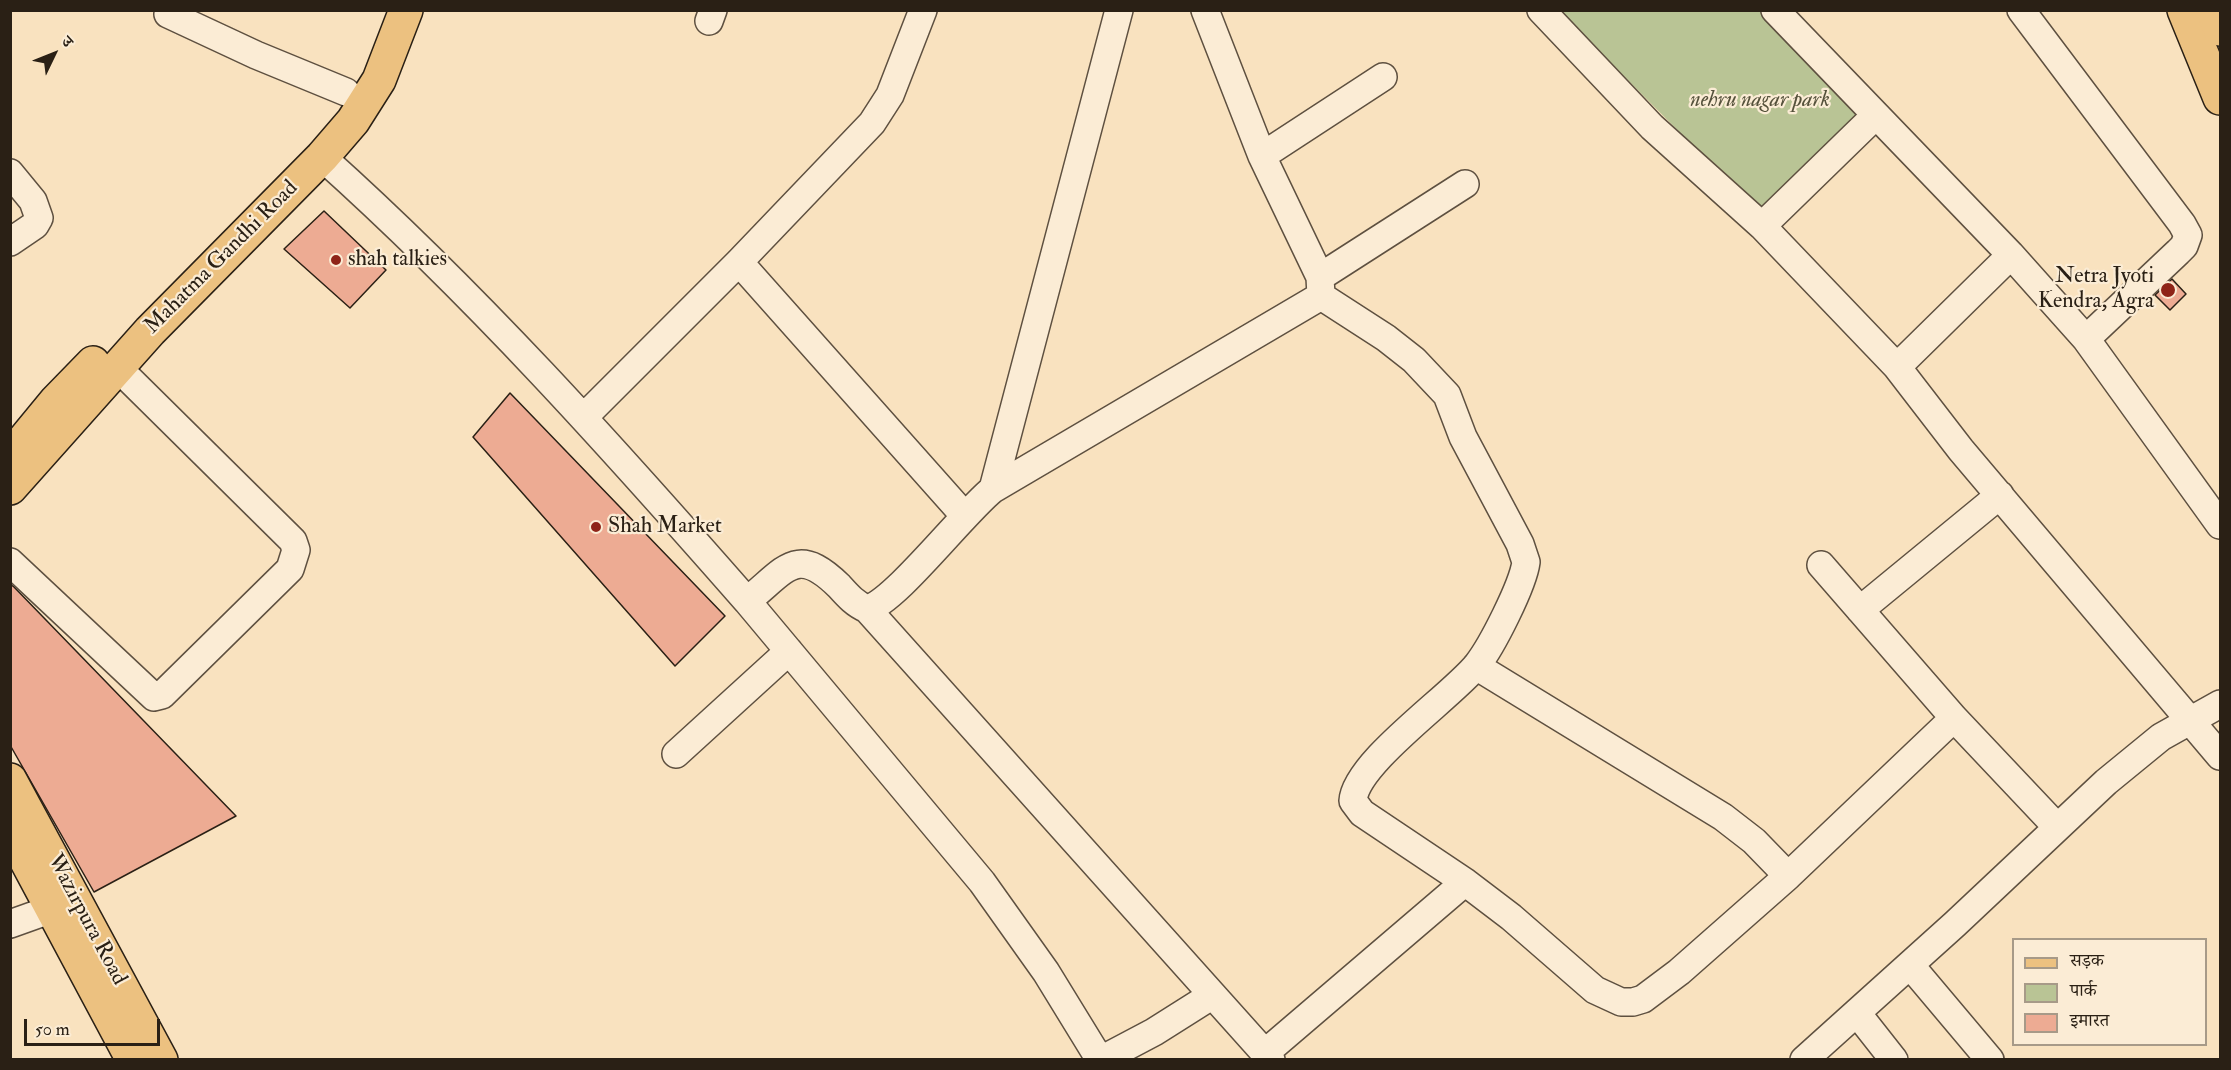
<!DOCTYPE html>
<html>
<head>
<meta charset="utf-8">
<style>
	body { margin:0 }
	#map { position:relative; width:2231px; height:1070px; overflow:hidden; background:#f9e2bf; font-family:"IM FELL Double Pica","Noto Serif Devanagari",serif }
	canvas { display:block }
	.frame { position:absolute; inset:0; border:12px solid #2a2015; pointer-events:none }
	.legend { position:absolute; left:2012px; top:938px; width:195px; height:108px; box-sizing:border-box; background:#fbecd5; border:2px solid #a79a88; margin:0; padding:8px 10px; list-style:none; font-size:18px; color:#2a2015 }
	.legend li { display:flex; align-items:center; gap:12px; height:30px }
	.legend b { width:30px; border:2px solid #a79a88 }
	.north { position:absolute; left:24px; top:24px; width:60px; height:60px; -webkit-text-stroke:4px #fbecd5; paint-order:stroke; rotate:47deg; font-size:16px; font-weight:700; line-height:24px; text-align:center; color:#2a2015 }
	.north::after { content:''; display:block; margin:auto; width:21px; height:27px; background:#2a2015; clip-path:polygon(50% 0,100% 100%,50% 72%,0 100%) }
	.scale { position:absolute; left:24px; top:1019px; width:136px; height:27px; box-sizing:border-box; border:3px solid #2a2015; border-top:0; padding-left:8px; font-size:18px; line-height:21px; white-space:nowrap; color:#2a2015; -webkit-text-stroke:4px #fbecd5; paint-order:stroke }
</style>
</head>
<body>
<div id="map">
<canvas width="2231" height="1070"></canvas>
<div class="frame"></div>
<ul class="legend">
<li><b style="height:8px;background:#ecc180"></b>सड़क</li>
<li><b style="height:16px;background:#b9c495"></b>पार्क</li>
<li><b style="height:16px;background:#edab93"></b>इमारत</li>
</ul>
<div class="north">उ</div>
<div class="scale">50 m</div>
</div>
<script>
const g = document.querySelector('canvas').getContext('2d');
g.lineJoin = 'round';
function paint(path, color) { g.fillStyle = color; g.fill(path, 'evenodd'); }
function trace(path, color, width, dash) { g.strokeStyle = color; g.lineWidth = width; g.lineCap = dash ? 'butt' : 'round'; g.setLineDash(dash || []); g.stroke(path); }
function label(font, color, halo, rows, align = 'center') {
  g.font = font + ' "IM FELL Double Pica",serif'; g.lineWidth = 4.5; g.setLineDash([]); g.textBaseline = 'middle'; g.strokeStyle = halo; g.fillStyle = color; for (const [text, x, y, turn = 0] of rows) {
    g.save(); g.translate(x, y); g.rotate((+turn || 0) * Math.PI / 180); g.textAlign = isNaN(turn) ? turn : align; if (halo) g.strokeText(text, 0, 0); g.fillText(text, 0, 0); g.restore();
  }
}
const green = new Path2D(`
	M1559 11H1784L1877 103 1759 212Z`);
const building = new Path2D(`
	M324 211 386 270 350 308 284 249Z
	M2172 279 2186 294 2170 310 2155 295Z
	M510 393 725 616 675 666 473 437Z
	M10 584 14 587 236 816 94 892 10 745Z`);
const minor = new Path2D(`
	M1541 10 1652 127 1762 226 1897 367 1961 450 2220 756
	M1775 10 2011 255 2086 339 2220 525
	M2021 10 2182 224 2188 235 2184 246 2178 252 2086 339
	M168 14 256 55 346 92
	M709 21 713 10
	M1262 156 1383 77
	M322 157C475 294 612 447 747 601 786 570 796 544 839 586 848 596 855 604 867 609L1271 1060
	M10 173 33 201 39 218 35 225 10 242
	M1762 226 1876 115
	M739 262 964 515
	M1320 277 1465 184
	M1321 296 1386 338 1414 360 1447 395 1463 437 1520 544 1526 562C1523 585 1492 646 1477 665 1451 697 1355 763 1353 801L1362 813 1465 882 1511 917 1595 990 1621 1002H1633L1643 999 1679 972 1788 876 1954 718
	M1897 367 2011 255
	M584 417 739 262 872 123 890 95 923 10
	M993 489 1119 10
	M10 562 154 697 162 695 290 569 296 550 293 541 117 367
	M1821 565 1954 718 2056 826
	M747 601 982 882 1046 972 1100 1060
	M867 609C895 602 963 513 993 489L1321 296 1320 277 1262 156 1205 10
	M1860 610 2000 495
	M1476 666 1723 817 1754 841 1788 876
	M676 754 789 651
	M10 924 52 909
	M1910 965 1990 1060
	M1857 1013 1894 1060
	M1265 1053 1465 882
	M1101 1060 1154 1032 1211 996
	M1804 1060 1955 924 2106 782 2161 737 2220 704`);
const major = new Path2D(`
	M2184 10 2220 98
	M10 780 161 1060
	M10 830 133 1060`);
const highway = new Path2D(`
	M2213 10 2220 29
	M14 452 56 401 93 363
	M10 488 150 331 322 157 353 121 379 80 406 10`);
const markers = [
	[336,260,6,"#8f2418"],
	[2168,290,8,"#8f2418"],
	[596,527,6,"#8f2418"]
];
const parkNames = [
	["nehru nagar park",1760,101]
];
const streetNames = [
	["Mahatma Gandhi Road",222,258,-45],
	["Wazirpura Road",86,920,62]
];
const poiNames = [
	["shah talkies",348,260],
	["Netra Jyoti",2154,277,"right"],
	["Kendra, Agra",2154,302,"right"],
	["Shah Market",608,527]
];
paint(green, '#b9c495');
paint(building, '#edab93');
trace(building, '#2a2015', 1.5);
trace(minor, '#5e5040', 30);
trace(major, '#2a2015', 36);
trace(highway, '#2a2015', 36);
trace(minor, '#fbecd5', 27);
trace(major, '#ecc180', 33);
trace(highway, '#ecc180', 33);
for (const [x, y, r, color] of markers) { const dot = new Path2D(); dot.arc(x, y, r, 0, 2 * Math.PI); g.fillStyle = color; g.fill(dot); trace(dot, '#fbecd5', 2); }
label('italic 22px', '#55513b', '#fbecd5', parkNames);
label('22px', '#2a2015', '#fbecd5', streetNames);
label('22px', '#2a2015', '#fbecd5', poiNames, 'left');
</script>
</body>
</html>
